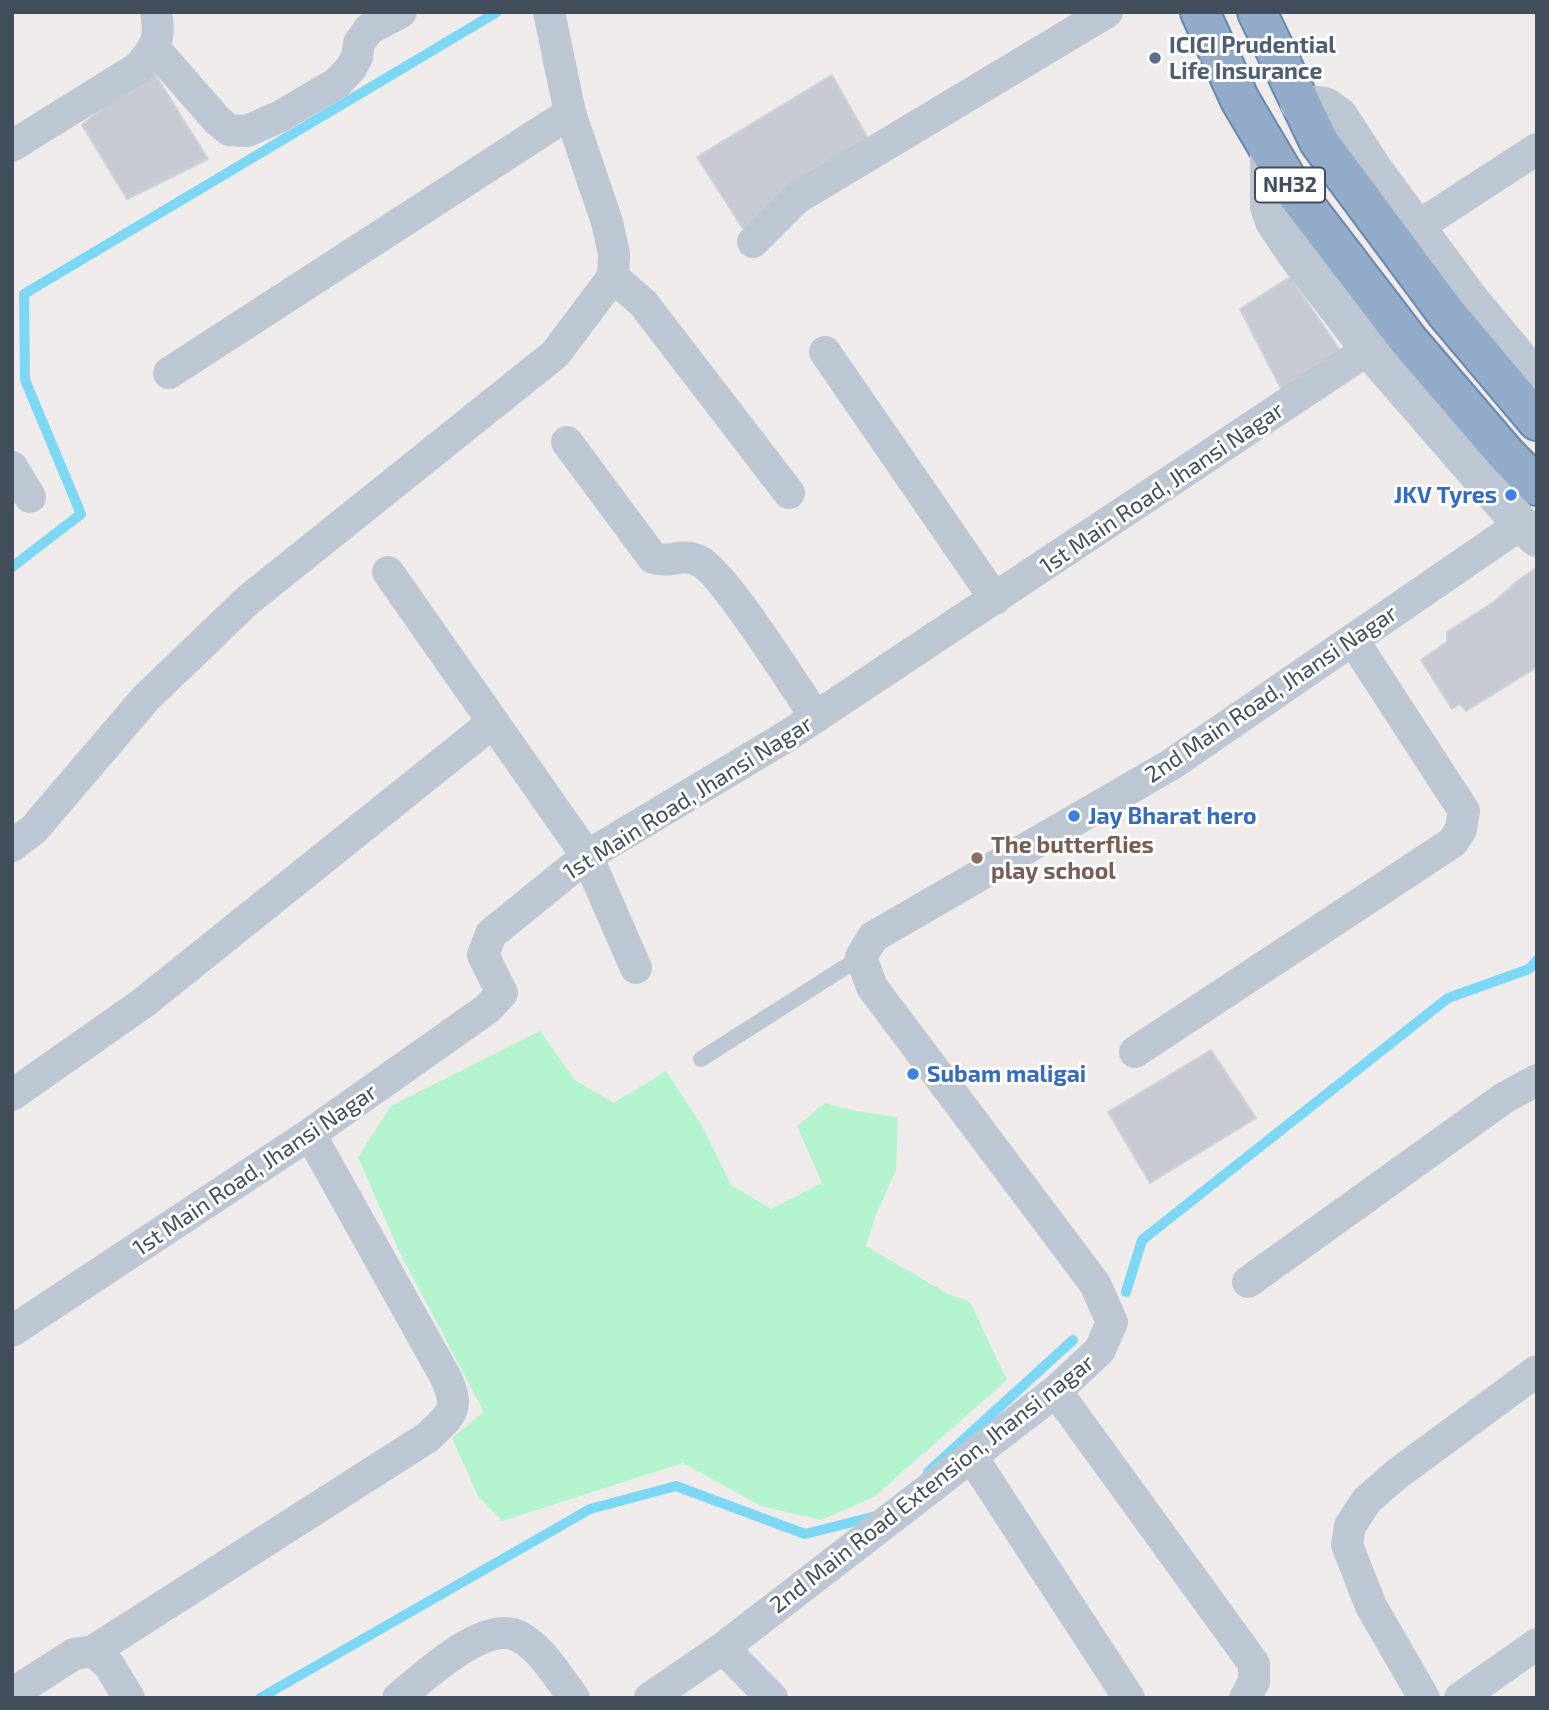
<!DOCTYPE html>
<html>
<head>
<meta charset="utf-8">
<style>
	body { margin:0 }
	#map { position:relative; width:1549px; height:1710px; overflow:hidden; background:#efebeb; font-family:"Exo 2",sans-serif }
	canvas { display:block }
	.frame { position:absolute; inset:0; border:14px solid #424e5b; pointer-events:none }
</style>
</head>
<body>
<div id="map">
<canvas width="1549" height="1710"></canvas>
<div class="frame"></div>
</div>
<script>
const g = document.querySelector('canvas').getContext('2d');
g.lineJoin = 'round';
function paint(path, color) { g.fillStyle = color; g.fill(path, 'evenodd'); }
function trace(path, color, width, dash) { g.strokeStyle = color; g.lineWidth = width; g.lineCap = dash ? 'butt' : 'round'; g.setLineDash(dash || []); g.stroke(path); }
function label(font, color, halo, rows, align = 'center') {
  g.font = font + ' "Exo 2",sans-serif'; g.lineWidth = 6; g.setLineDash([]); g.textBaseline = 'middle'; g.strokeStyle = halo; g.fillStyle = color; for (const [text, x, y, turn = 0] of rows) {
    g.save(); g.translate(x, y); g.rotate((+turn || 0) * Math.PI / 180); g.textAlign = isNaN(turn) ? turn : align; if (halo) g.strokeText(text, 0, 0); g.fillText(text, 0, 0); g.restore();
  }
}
const green = new Path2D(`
	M540 1031 575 1080 614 1103 666 1071 702 1126 731 1185 771 1209 822 1183 797 1126 825 1103 856 1111 898 1117 896 1170 875 1217 866 1246 948 1294 970 1302 1007 1380 874 1497 821 1520 761 1506 683 1463 502 1521 478 1496 452 1438 484 1412 399 1251 358 1157 391 1106Z`);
const stream = new Path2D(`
	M12 567 81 514 25 380 24 294 497 12
	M1126 1292 1142 1240 1448 998 1529 969 1537 960
	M928 1472 1073 1340
	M260 1698 590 1509 676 1486 805 1534 876 1516`);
const building = new Path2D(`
	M151 68 208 159 127 199 82 125Z
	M832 75 871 144 749 238 697 157Z
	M1290 277 1344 356 1285 396 1240 309Z
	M1536 568 1537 667 1466 711 1460 704 1452 709 1421 660 1447 642V632L1494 602 1516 582Z
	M1211 1050 1256 1118 1150 1183 1108 1112Z`);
const service = new Path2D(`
	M701 1059 861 957`);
const minor = new Path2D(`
	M155 49 217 120 229 130 247 131 279 117 337 83 351 68 357 57 359 43 369 29 401 12
	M12 146 139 67C156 47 161 39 156 12
	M1417 227 1537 149
	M753 242 797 198 1107 12
	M613 277 643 303 789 493
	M825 352 995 599
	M169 373 570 113
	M567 442 653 558C673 564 680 552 699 561 723 571 796 689 816 717
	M12 467 30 497
	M388 572 587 856 636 968
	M12 846 34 829 146 698 248 600 555 354 613 277 614 254 607 222 570 113 549 12
	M1135 1052 1453 842 1461 829 1464 811 1353 640
	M12 1095 143 1003 492 723
	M1248 1282 1504 1098 1537 1080
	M12 1331 310 1134 487 1009 502 993 483 955 491 934 587 856 787 736 1369 349
	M1056 1391 1254 1664V1682L1245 1698
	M972 1457 1129 1698
	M723 1648 772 1698
	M93 1651 428 1437C452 1414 461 1409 445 1376L310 1134
	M12 1694 74 1654 93 1651 109 1665 129 1698
	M398 1698C423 1678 486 1617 520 1637 543 1650 558 1677 574 1698
	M650 1698 723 1648 1056 1391 1100 1350 1112 1322 1095 1284 872 987 861 957 873 937 1172 764 1521 524
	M1424 1698 1371 1606 1347 1545 1350 1526 1367 1500 1397 1474 1537 1371
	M1460 1698 1537 1644`);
const tertiary = new Path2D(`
	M1299 103 1325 106 1339 116 1374 170 1471 301 1537 380
	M1269 153V207L1274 221 1293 250 1369 349 1521 524 1537 538`);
const trunk = new Path2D(`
	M1200 12 1240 100 1292 188 1409 341 1505 453 1537 486
	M1257 12 1319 142 1446 313 1537 421`);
const markers = [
	[1155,58,7,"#5c6f8a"],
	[1511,495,7,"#3f7fe0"],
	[1074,816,7,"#3f7fe0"],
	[977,858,7,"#8d6e63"],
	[913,1074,7,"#3f7fe0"]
];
const shields = [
	[1290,185,70]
];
const shieldNames = [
	["NH32",1290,185]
];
const serviceNames = [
	["ICICI Prudential",1169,45],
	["Life Insurance",1169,71]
];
const streetNames = [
	["1st Main Road, Jhansi Nagar",1162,488,-34],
	["2nd Main Road, Jhansi Nagar",1271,694,-34],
	["1st Main Road, Jhansi Nagar",688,798,-32],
	["1st Main Road, Jhansi Nagar",255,1170,-34],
	["2nd Main Road Extension, Jhansi nagar",932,1484,-38]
];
const shopNames = [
	["JKV Tyres",1497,495,"right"],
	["Jay Bharat hero",1088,816],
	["Subam maligai",927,1074]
];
const educationNames = [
	["The butterflies",991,845],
	["play school",991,871]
];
paint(green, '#b3f3ce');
trace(stream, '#7cd7f4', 10);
paint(building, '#c7cad2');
trace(building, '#cfd1d8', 2);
trace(trunk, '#6987ac', 42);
trace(service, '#bdc7d3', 16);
trace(minor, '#bdc7d3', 32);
trace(tertiary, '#bdc7d3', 38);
trace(trunk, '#92abc8', 38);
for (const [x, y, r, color] of markers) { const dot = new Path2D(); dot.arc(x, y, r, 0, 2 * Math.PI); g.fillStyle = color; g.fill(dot); trace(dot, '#fff', 2.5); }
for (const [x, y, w] of shields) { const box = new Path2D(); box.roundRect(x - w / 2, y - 17.5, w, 35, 5); g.fillStyle = '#fff'; g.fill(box); trace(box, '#424e5b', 2); }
label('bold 21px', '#424e5b', null, shieldNames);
label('bold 23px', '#4e5e75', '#fff', serviceNames, 'left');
label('23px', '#424e5b', '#fff', streetNames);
label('bold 23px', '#366cbe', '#fff', shopNames, 'left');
label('bold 23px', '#785e54', '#fff', educationNames, 'left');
</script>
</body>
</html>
